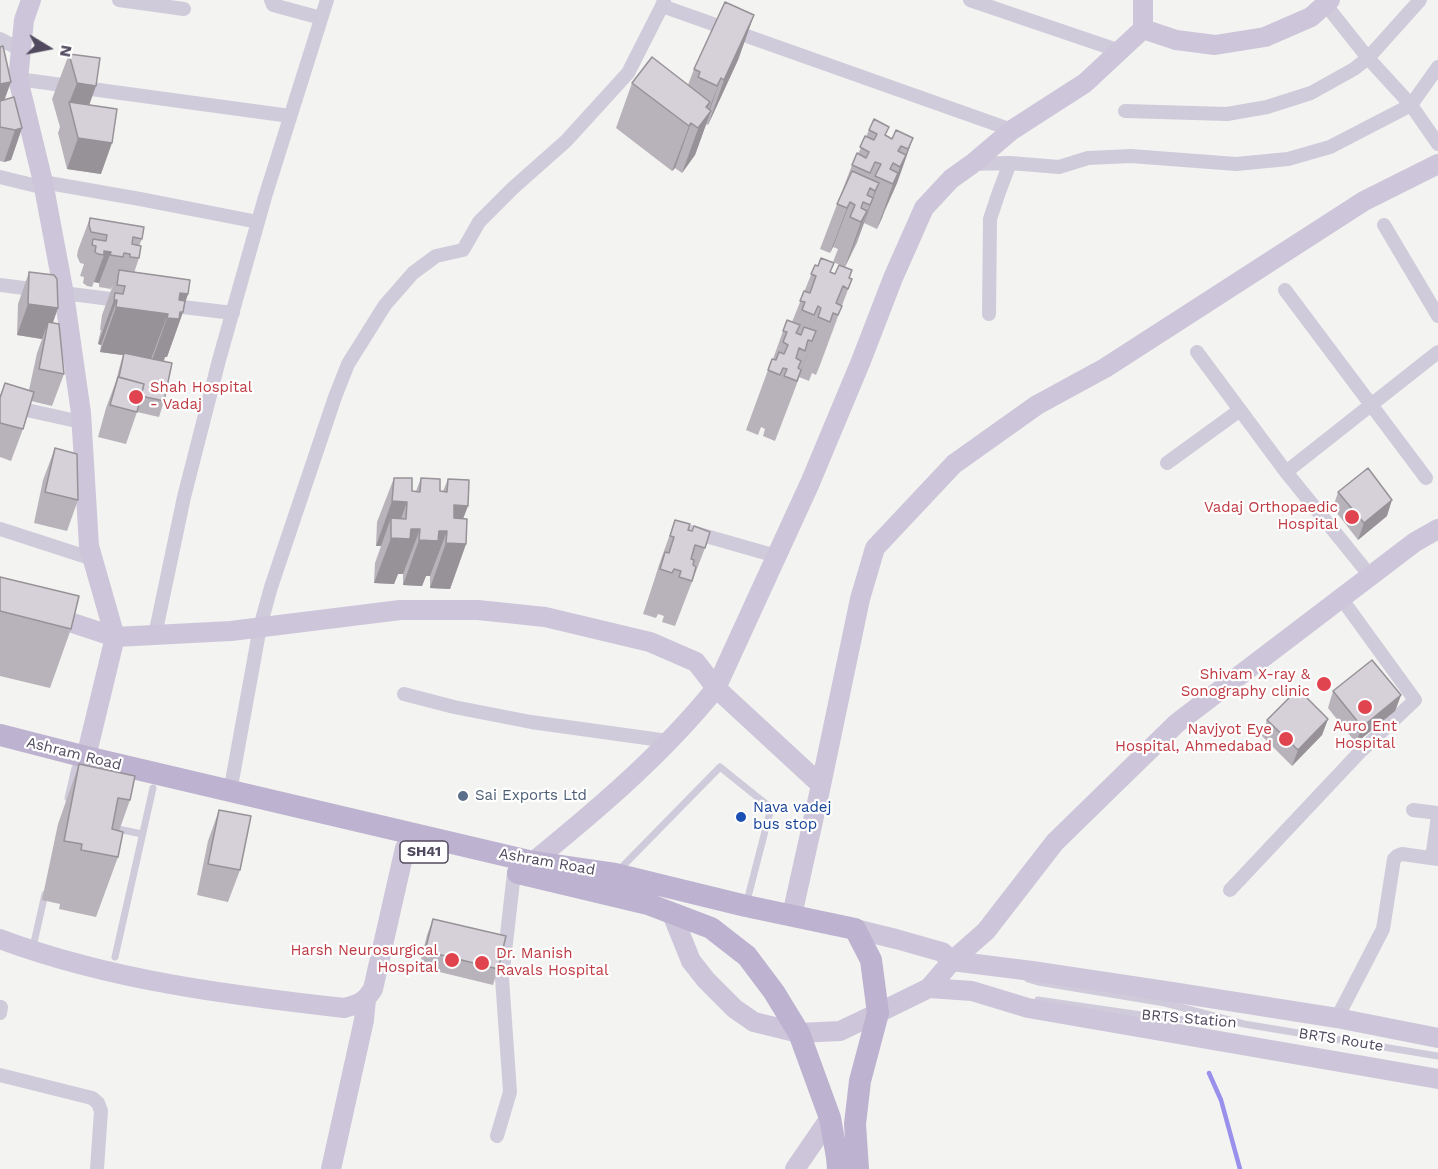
<!DOCTYPE html>
<html>
<head>
<meta charset="utf-8">
<style>
	body { margin:0 }
	#map { position:relative; width:1438px; height:1169px; overflow:hidden; background:#f3f3f1; font-family:"Work Sans",sans-serif }
	canvas { display:block }
	.north { position:absolute; left:18px; top:18px; width:60px; height:60px; -webkit-text-stroke:4px #fff; paint-order:stroke; rotate:100deg; font-size:16px; font-weight:700; line-height:24px; text-align:center; color:#51495e }
	.north::after { content:''; display:block; margin:auto; width:21px; height:27px; background:#51495e; clip-path:polygon(50% 0,100% 100%,50% 72%,0 100%) }
</style>
</head>
<body>
<div id="map">
<canvas width="1438" height="1169"></canvas>
<div class="north">N</div>
</div>
<script>
const g = document.querySelector('canvas').getContext('2d');
g.lineJoin = 'round';
function trace(path, color, width, dash) { g.strokeStyle = color; g.lineWidth = width; g.lineCap = dash ? 'butt' : 'round'; g.setLineDash(dash || []); g.stroke(path); }
function paint(path, color) { g.fillStyle = color; g.fill(path, 'evenodd'); }
function label(font, color, halo, rows, align = 'center') {
  g.font = font + ' "Work Sans",sans-serif'; g.lineWidth = 4.5; g.setLineDash([]); g.textBaseline = 'middle'; g.strokeStyle = halo; g.fillStyle = color; for (const [text, x, y, turn = 0] of rows) {
    g.save(); g.translate(x, y); g.rotate((+turn || 0) * Math.PI / 180); g.textAlign = isNaN(turn) ? turn : align; if (halo) g.strokeText(text, 0, 0); g.fillText(text, 0, 0); g.restore();
  }
}
const stream = new Path2D(`
	M1209 1073 1221 1100 1240 1169`);
const lane = new Path2D(`
	M68 798 75 768
	M113 828 142 834
	M619 870 720 767 771 808 747 901
	M33 947 45 894
	M115 957 153 788
	M1028 979 1038 982 1165 1003 1244 1024 1438 1056
	M1038 1000 1162 1018 1227 1023`);
const street = new Path2D(`
	M119 0 184 9
	M271 0 273 5 321 18
	M970 0 1120 51
	M1325 4 1368 58 1411 105 1438 144
	M662 6 1012 130
	M0 39 21 50
	M18 79 290 116
	M1125 111 1227 114 1267 107 1311 93 1354 69 1368 58 1420 0
	M972 164 1010 163 1059 167 1088 158 1131 156 1236 164 1288 159 1330 147 1411 105 1438 67
	M0 177 45 188
	M43 182 140 199 258 222
	M1384 225 1438 316
	M0 285 126 301
	M1285 290 1426 478
	M166 305 233 313
	M989 314 990 219 999 192 1010 163
	M1197 352 1286 472 1363 567
	M0 404 81 422
	M1167 463 1240 410
	M1286 472 1438 352
	M0 529 93 559
	M692 532 776 556
	M155 635 184 497 219 360 265 197 327 0
	M404 694 454 707 531 722 668 741
	M230 792 260 627 271 587 335 397 348 364 385 305 413 273 436 256 463 250 479 222 513 188 566 141 628 73 662 6 664 0
	M1413 810 1438 813
	M1432 858 1438 816
	M1230 890 1359 753 1415 700 1341 598
	M0 1013 1 1007
	M1337 1018 1383 929 1394 859 1397 856 1402 854 1438 859
	M0 1075 92 1098 98 1103 101 1111 97 1169
	M497 1136 510 1092 502 978 514 873`);
const secondary = new Path2D(`
	M31 0 24 20 18 79 43 182 64 294 81 413 89 546 115 637 86 757
	M1143 29 1176 40 1215 45 1265 37 1311 17 1330 0
	M0 599 115 637 231 631 400 610H478L545 617 650 642 696 662 716 688 821 785
	M533 862C598 809 663 754 716 688L810 483 861 361 893 278 924 208 951 179 972 164 1012 130 1085 83 1143 29V0
	M672 914 691 961 706 980 735 1009 754 1022 799 1033 840 1031 878 1013 929 988 952 961 986 931 1055 842 1177 723 1415 542 1438 529
	M792 915 821 785 860 599 875 548 954 464 1037 405 1105 368 1364 201 1438 164
	M855 929 896 939 942 952 952 961 1032 971 1172 992 1337 1018 1438 1038
	M0 939C110 980 228 995 344 1008 359 1004 364 1003 373 989L405 848
	M929 988 972 991 1028 1008 1438 1079
	M331 1169 364 1020 366 999
	M795 1169 830 1118`);
const primary = new Path2D(`
	M0 735 86 757 533 862 615 874 746 906 855 929 871 960 878 1013 860 1081 855 1124 858 1169
	M518 873 648 904 711 928 747 956 774 992 799 1033 830 1118 837 1157 838 1169`);
const wall = new Path2D(`
	M754 15 738 60 708 125 706 124 695 155 682 173 675 168 672 171 616 128 632 83 688 85 694 69Z
	M0 47 4 100 22 128 11 160 4 162 0 161Z
	M69 54 89 105 101 174 67 169 58 133 60 127 52 99Z
	M869 130 892 139 913 138 897 183 877 229 864 223 857 243 845 267 833 262 838 249 833 247 830 253 820 249 852 165 858 154Z
	M90 218 142 239 139 246V258L134 273 188 294 184 305 183 312 167 357H165L164 361V401L159 417 137 412 126 444 98 437 106 408 116 381 119 369 123 355 100 352 101 345 98 344 99 338 101 330H100L102 315 113 285 111 289 99 287V283L94 282 92 287 87 286 83 283 84 277 80 276 84 264 80 263 77 256 78 250Z
	M815 265 835 274 852 279 816 375 812 373 809 381 799 377 775 441 763 436 765 429 761 427 758 435 746 430 772 359H773L787 320 792 322Z
	M29 272 53 323 64 374 52 406 31 401 23 429 11 461 0 457V395L5 383 29 390 37 353 42 339 17 335 18 304Z
	M55 448 78 500 67 531 34 523 43 480Z
	M394 478 412 491H416L421 478 440 491H443L448 479 463 519 466 544 450 589 430 588V576H426L422 586 403 585V574H398L394 584 374 583 375 563 381 546H376L377 522Z
	M1338 492 1387 516 1358 540 1333 508Z
	M675 520 688 530 692 531 705 548 675 626 662 622 664 616 658 614 656 618 643 614 654 581 659 565Z
	M0 577 71 629 50 688 0 676Z
	M1333 691 1401 695 1395 711 1356 743 1328 708Z
	M1328 719 1322 735 1292 766 1262 736 1267 720Z
	M79 764 130 800 119 831 118 857 96 917 59 909 60 904 42 900 58 824Z
	M219 810 240 870 228 902 197 895 208 841Z
	M433 919 498 969 493 985 419 967 427 935Z`);
const shadedWall = new Path2D(`
	M754 15 738 60 708 125 724 80Z
	M721 78 708 115 711 111 695 155 682 173 706 107 710 102 703 121 706 117Z
	M11 82 0 112V84Z
	M77 83 96 86 80 131 69 103Z
	M691 123 675 168 672 171 689 126Z
	M22 128 11 160 4 162 15 130Z
	M78 138 112 143 101 174 67 169Z
	M913 138 897 183 884 212 900 167Z
	M898 173 882 218 877 229 893 184Z
	M879 183 862 228 853 250 875 191Z
	M850 202 833 247 830 253 847 208Z
	M867 211 850 256 845 267 861 222Z
	M104 251 111 252 99 283 94 282 104 255Z
	M180 293 188 294 182 312H183L167 357H165L162 364 151 363 167 318Z
	M114 300H117L101 345 98 344Z
	M28 304 58 308 47 340 48 322 42 339 17 335Z
	M842 306 820 365 816 375Z
	M116 307 168 314 151 359 100 352Z
	M816 331 794 391 775 441Z
	M1392 500 1387 516 1358 540 1364 523Z
	M392 501 407 502 394 538 411 529H420L403 574H398L394 584 374 583 391 538V518L381 546H376Z
	M454 505 468 506 454 543 466 544 450 589 430 588 446 543 447 531 430 576H426L422 586 403 585 419 540 439 531Z
	M1401 695 1395 711 1356 743 1362 727Z
	M1328 719 1322 735 1292 766 1298 750Z`);
const building = new Path2D(`
	M725 2 754 15 724 80 721 78 717 86 698 77 700 72 694 69Z
	M3 46 11 82 0 84V47Z
	M69 54 100 58 96 86 77 83Z
	M652 57 710 102 706 107 711 111 698 128 691 123 689 126 632 83Z
	M14 97 22 128 15 130 0 127V101Z
	M69 102 117 109 112 143 78 138Z
	M874 119 889 127 885 135 892 139 896 130 913 138 908 149 901 146 898 151 906 155 900 167 893 163 890 169 898 173 893 184 875 176 881 164 875 162 870 173 852 165 857 153 866 158 869 152 860 147 865 136 874 140 877 134 869 130Z
	M852 171 879 183 875 191 870 188 867 195 873 198 870 205 863 202 861 208 867 211 861 222 850 217 855 205 850 202 847 208 837 204Z
	M90 218 144 227 142 239 133 237 132 244 141 246 139 258 130 257V254L124 253 123 257 110 255 111 252 104 251V255L98 254 95 252 96 246 92 245 93 239 106 241 107 235 91 232 89 225Z
	M821 258 834 263 830 272 835 274 839 265 852 270 849 278 852 279 848 289 843 286 836 303 842 306 838 315 833 313 830 322 818 317 821 308 818 306 814 315 802 310 805 302 800 301 804 291 810 293 816 276 811 274 815 265 818 266Z
	M119 270 190 280 188 294 180 293 179 300 185 301 183 312H180L179 319 167 318 168 314 116 307 117 300H114L115 293 123 294 125 286 117 285Z
	M29 272 54 275 57 279 58 308 28 304Z
	M787 320 800 325 796 333 801 335 804 327 816 331 812 341 808 340 805 351 799 348 796 358 801 361 798 368 801 370 797 381 784 376 787 369 783 368 780 375 768 370 772 359 776 360 779 352 784 354 788 345 783 342 787 332 783 331Z
	M48 322 59 324 64 374 39 369Z
	M124 353 172 363 164 401 141 396 144 384 119 377Z
	M118 377 144 384 137 412 110 405Z
	M5 383 34 392 23 429 0 423V398Z
	M55 448 77 454 78 500 45 492Z
	M1368 468 1392 500 1364 523 1338 492Z
	M394 478H412V491L420 492 421 478 440 479V491L447 492 448 479 469 480 468 506 454 505V518L467 519 466 544 446 543 447 531H439L438 541 419 540 420 529H411L410 539 391 538V518L406 519 407 502 392 501Z
	M675 520 690 524 688 530 692 531 694 526 710 532 705 548 695 545 691 559 694 560 693 565 696 567 692 581 679 577 681 571 674 569 672 573 660 569 665 552 669 553 674 537 670 536Z
	M0 577 79 596 71 629 0 611Z
	M1372 660 1401 695 1362 727 1333 691Z
	M1298 689 1328 719 1298 750 1267 720Z
	M79 764 135 776 130 800 118 798 112 829 123 832 118 857 81 850 82 844 64 841Z
	M219 810 251 816 240 870 208 864Z
	M433 919 506 936 498 969 425 951Z`);
const markers = [
	[136,397,8,"#e0444e"],
	[1352,517,8,"#e0444e"],
	[1324,684,8,"#e0444e"],
	[1365,707,8,"#e0444e"],
	[1286,739,8,"#e0444e"],
	[463,796,6,"#5c6f8a"],
	[741,817,6,"#1a4fb4"],
	[452,960,8,"#e0444e"],
	[482,963,8,"#e0444e"]
];
const shields = [
	[424,852,48]
];
const shieldNames = [
	["SH41",424,852]
];
const healthNames = [
	["Shah Hospital",150,388,"left"],
	["- Vadaj",150,405,"left"],
	["Vadaj Orthopaedic",1338,508],
	["Hospital",1338,525],
	["Shivam X-ray &",1310,675],
	["Sonography clinic",1310,692],
	["Auro Ent",1365,727,"center"],
	["Hospital",1365,744,"center"],
	["Navjyot Eye",1272,730],
	["Hospital, Ahmedabad",1272,747],
	["Harsh Neurosurgical",438,951],
	["Hospital",438,968],
	["Dr. Manish",496,954,"left"],
	["Ravals Hospital",496,971,"left"]
];
const streetNames = [
	["Ashram Road",74,754,14],
	["Ashram Road",547,862,10],
	["BRTS Station",1189,1019,5],
	["BRTS Route",1341,1040,9]
];
const serviceNames = [
	["Sai Exports Ltd",475,796]
];
const transitNames = [
	["Nava vadej",753,808],
	["bus stop",753,825]
];
trace(stream, '#9890eb', 4.5);
trace(lane, '#d0cbda', 7);
trace(street, '#d0cbda', 14);
trace(secondary, '#cdc5d9', 20);
trace(primary, '#bdb2cf', 22);
paint(wall, '#b8b3ba');
paint(shadedWall, '#969297');
paint(building, '#d6d0d8');
trace(building, '#969297', 1.5);
for (const [x, y, r, color] of markers) { const dot = new Path2D(); dot.arc(x, y, r, 0, 2 * Math.PI); g.fillStyle = color; g.fill(dot); trace(dot, '#fff', 2); }
for (const [x, y, w] of shields) { const box = new Path2D(); box.roundRect(x - w / 2, y - 11, w, 22, 4.5); g.fillStyle = '#fff'; g.fill(box); trace(box, '#51495e', 1.5); }
label('bold 14px', '#51495e', null, shieldNames);
label('15px', '#be3a42', '#fff', healthNames, 'right');
label('15px', '#51495e', '#fff', streetNames);
label('15px', '#4e5e75', '#fff', serviceNames, 'left');
label('15px', '#164399', '#fff', transitNames, 'left');
</script>
</body>
</html>
